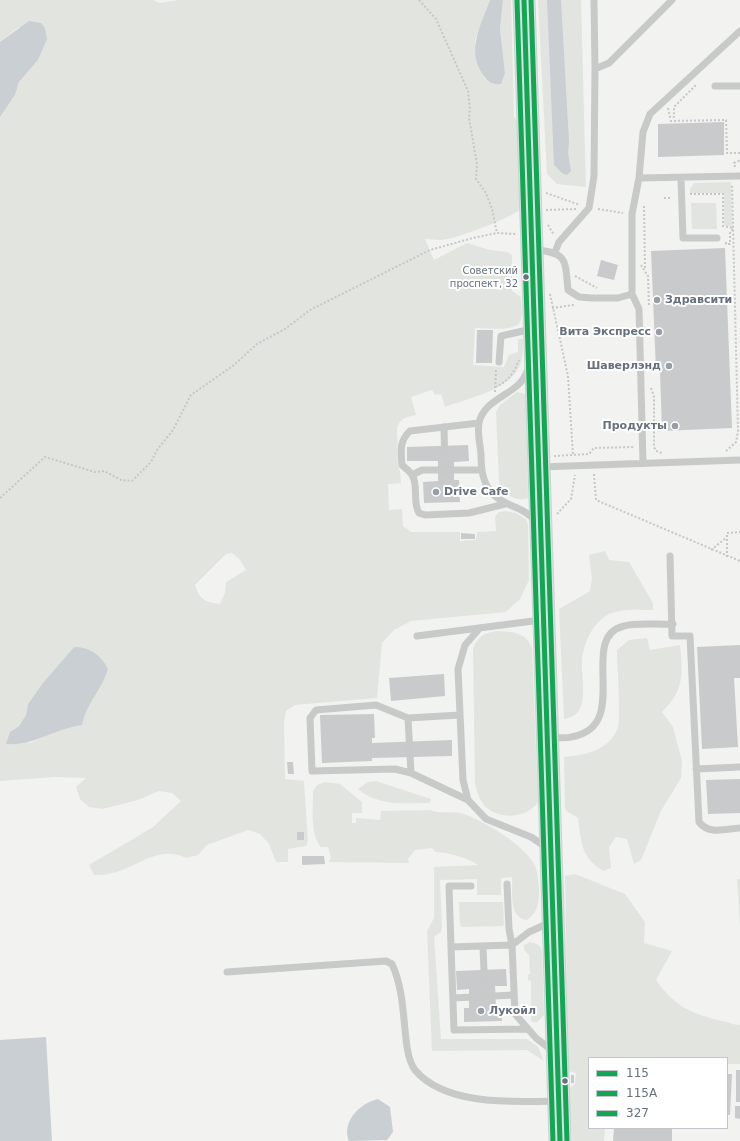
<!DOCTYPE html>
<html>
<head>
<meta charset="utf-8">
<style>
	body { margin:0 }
	#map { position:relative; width:740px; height:1141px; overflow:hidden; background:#f2f2f1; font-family:"DejaVu Sans",sans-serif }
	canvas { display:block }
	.legend { position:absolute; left:588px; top:1057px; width:140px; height:72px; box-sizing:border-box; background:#fff; border:1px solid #c2c6cb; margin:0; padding:5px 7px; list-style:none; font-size:12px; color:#66717d }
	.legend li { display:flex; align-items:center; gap:8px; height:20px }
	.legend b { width:20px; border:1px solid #c2c6cb }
</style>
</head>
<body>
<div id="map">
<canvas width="740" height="1141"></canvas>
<ul class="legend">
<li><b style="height:5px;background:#10a855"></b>115</li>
<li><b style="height:5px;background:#10a855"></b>115А</li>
<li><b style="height:5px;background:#10a855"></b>327</li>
</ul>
</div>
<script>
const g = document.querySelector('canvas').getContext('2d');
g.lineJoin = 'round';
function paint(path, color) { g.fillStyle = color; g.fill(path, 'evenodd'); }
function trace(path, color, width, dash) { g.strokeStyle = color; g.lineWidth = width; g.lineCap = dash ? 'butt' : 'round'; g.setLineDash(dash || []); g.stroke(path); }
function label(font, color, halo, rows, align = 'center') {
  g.font = font + ' "DejaVu Sans",sans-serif'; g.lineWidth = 4; g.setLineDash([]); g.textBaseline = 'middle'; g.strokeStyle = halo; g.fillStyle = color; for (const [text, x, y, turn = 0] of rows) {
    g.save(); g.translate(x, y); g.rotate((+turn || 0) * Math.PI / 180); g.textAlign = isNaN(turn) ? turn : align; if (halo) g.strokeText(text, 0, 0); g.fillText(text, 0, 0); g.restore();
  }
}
const green = new Path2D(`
	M0 0H153L160 3 178 0H490L475 40 479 69 485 79 505 73 500 29 503 0H511L514 117 518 122 520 210C508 219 456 239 441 240 436 240 430 239 425 239L434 260 467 243 490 250 507 252 512 255V291L521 297C521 304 523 313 521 319 519 333 486 328 475 328L473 365 504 367 509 355 518 352V339H523C523 345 523 352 522 358 517 389 471 397 445 407L441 394 435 395 432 390 411 397 416 415C407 417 400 418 397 428L398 466 400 471 401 483 388 484 389 510 402 509 403 526 411 532H460V541L476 540 477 532 496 531 495 517 499 512 505 511 516 513 526 519 528 525 529 580 520 599 506 612 411 621 394 630 382 643 377 698 295 705 286 711 284 723 285 779 304 781 308 841 306 846 288 849V862H276L269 844 260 834 248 830 207 845 198 855 186 858C158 844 137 868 112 873 106 875 100 875 94 875L89 865 153 827 181 801 172 793 159 791 138 800 102 809 89 807 80 799 76 787 86 778 55 777 0 781V117L15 95 19 82 38 60 19 27 0 42ZM232 553 240 560 246 570 226 582 225 593 220 604C205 602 200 600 195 585L226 554ZM74 647 108 669C102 690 86 704 81 725L66 727 29 743 10 732 19 726 26 715 28 704 42 684Z
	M538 0H581L586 187 557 184 547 174Z
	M731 182 732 227 724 225V193H690V189L694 183Z
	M691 203H716L717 229H692Z
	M517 392 526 394 528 498C517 503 502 494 499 482L496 412 500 405Z
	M605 551 609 560 629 562 653 603V610C639 610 621 608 607 615 594 623 586 638 583 653 578 674 595 715 564 719L559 609 590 591 592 579 589 555Z
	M499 631C514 632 527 633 532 648L538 802C527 819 498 820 485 806 479 800 477 791 475 783L473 648C479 635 486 632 499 631Z
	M647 638 650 650 680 645C683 674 684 691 662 712L673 727 682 761 681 778 661 811 641 860 634 864 627 839 616 837 609 847 611 868 604 871C581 859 581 841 578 818L565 810 564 757C586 755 608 751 618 728 621 720 617 663 617 650L629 640Z
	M376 781 431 799 430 803C405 803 379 807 358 789L368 782Z
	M325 782 340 784 362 802V813H352V823H356V818L380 820 381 811 430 810C439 814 449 811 460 813 482 819 523 844 534 864 538 871 538 880 539 888 539 903 539 911 527 920 508 918 513 892 512 877L501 878V895H477V879L440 880 442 926 441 932 434 937 441 1039H527L538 1047 544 1061 527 1050 432 1051 427 931 434 918V867L478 865C466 857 450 853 436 852L432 848 415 850 408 859 409 863 329 862 331 857 328 847H321C310 836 313 806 313 791L317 785Z
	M575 874 625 894 645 922 644 943 672 951 656 980C674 1006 692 1014 722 1021 729 1022 733 1025 740 1025V1064H727V1058H589V1128H605L604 1141H572L568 1089 575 1084 576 1073 568 1071 565 876Z
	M737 879H740V928Z
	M459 902H503L504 924 503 926 462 927 460 925Z
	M530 942C536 943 541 945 542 951L544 1015 536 1023 531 1021V981L528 980V975L530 974 529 955 524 950V945Z`);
const water = new Path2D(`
	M490 0H503L500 29 505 73 501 84C493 85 488 82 483 75 466 51 481 24 490 0Z
	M547 0H561L569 142 568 153 571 171 567 175 562 173 554 165Z
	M29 21 41 23 45 28 47 39 38 60 19 82 15 95 0 117V42Z
	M74 647C90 647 101 655 108 669 102 690 86 704 82 725 53 729 35 746 6 744L10 732 19 726 26 715 28 704 42 684Z
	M46 1037 52 1141H0V1040Z
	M378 1099 390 1107 393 1132 387 1140 349 1141C341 1122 360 1103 378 1099Z`);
const building = new Path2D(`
	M724 122V155L658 157V124Z
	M725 248 732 428 662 431 660 371H656L651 251Z
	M601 260 618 265 614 280 597 276Z
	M477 330H493L492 363H476Z
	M468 445 469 461 454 462V480H459L460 502 424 503 423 482 438 481V461H407V447Z
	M461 533 475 534V539H461Z
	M740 645V678H734L738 747 702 749 697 647Z
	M444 674 445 696 391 701 389 678Z
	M374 714 375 738H372V743L452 740V756L372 758V761L322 763 320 715Z
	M287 762H293L294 774H288Z
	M740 779V813L708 814 706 780Z
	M297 832H304V840H297Z
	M302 856H324L325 864 302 865Z
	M506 969 507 986H495L496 1007H502V1021L464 1022V1008H469V989L457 990 456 971Z
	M736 1070H740V1102H736Z
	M727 1074H732L730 1115H727Z
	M571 1075H574V1083H571Z
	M735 1106H740V1119L735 1118Z
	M614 1128H672V1141H613Z`);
const path = new Path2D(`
	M419 0 436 19 468 91 470 109 469 118 477 164 476 179 486 193 492 209 497 233
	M668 108 670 117H674V107L697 84
	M670 121 726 120 727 153H740
	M735 167 734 163 740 160
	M546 193 580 205
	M690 194H723V226L733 228 730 233V244H726V240
	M664 198H672
	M644 206 645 269
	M598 209 623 213
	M546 210 576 209
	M548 225 554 235
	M641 265 648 276 649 306
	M575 276 597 288
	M550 294 568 376 573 455
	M552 308 574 305
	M495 387C508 382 514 373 519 360
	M651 388 654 397V447L656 451 662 453
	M495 392 496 370
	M726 451 736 442 738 431 732 184
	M554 456 589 454 594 448 634 447
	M594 474 596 500 740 561
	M0 498 45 457 95 472 104 471 121 480 132 481 151 462 157 450 173 430 191 395 234 365 257 344 285 329 310 310 430 250 473 238 497 233 516 234
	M557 514 571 499 575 475
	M711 550 726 538
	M727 557V533L740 532`);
const service = new Path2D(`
	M594 0 595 69 609 63 672 0
	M715 86H740
	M639 178 740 176
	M681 179 683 238H717
	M534 249C567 254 565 257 568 290L579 297 592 298H618L632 294 639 309 643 463
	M555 252 559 242 589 208 594 176 595 69
	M632 294V214L639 178 643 132 650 114 740 31
	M499 362 501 336 532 329
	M529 367C527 372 524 379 520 383 508 396 483 402 479 423 477 432 480 444 481 454 481 467 482 481 491 492 503 507 525 506 536 522
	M479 423 410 431C399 441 401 451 402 465 405 468 410 471 412 475 419 486 412 501 419 513L425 515 469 513 505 504
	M444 427 445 470
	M540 467 740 460
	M412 475 422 470H481
	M670 556 672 636H690L699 822C709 835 725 829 740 828
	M480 628 465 645 458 669 463 780 468 800 486 819 531 837 549 849
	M417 636 541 620
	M460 715 408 718 411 773 468 800
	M408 718 376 705 316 710 310 718 312 771 395 769 411 773
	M550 737C557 737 565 739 571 737 634 727 576 637 624 626 637 622 659 625 673 624
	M696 769 740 767
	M507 884 509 929 512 945 451 947 454 1030 527 1029
	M551 922 529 932 512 945 515 1014 536 1038 554 1052
	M483 946 485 997
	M451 947 449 886H471
	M227 972 386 961 392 964C404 990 403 1019 407 1047 408 1053 411 1065 415 1070 445 1106 514 1102 556 1101
	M453 998 514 995`);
const primary = new Path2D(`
	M524 0C534 380 551 761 560 1141`);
const bus1 = new Path2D(`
	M524 0 560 1141`);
const bus2 = new Path2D(`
	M517 0 553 1141`);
const bus3 = new Path2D(`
	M531 0 567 1141`);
const markers = [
	[526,277,3.5,"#66717d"],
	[657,300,4,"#979ea6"],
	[659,332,4,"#979ea6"],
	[669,366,4,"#979ea6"],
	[675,426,4,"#979ea6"],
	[436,492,4,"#979ea6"],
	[481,1011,4,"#979ea6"],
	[565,1081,3.5,"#66717d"]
];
const busNames = [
	["Советский",518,271],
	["проспект, 32",518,284]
];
const poiNames = [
	["Здравсити",665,300],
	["Вита Экспресс",651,332,"right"],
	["Шаверлэнд",661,366,"right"],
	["Продукты",667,426,"right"],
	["Drive Cafe",444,492],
	["Лукойл",489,1011]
];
paint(green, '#e2e5df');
paint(water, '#c9cfd2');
paint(building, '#c9cacb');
trace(primary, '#d0d0d1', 23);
trace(path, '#c6c7c6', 2, [2, 2]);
trace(service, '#c8c9c9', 7);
trace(primary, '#dedede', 21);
trace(bus1, '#10a855', 5);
trace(bus2, '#10a855', 5);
trace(bus3, '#10a855', 5);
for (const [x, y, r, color] of markers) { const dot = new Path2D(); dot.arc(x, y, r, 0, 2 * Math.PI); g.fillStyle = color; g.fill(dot); trace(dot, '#fff', 1.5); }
label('10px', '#66717d', '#fff', busNames, 'right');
label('bold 11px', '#66717d', '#fff', poiNames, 'left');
</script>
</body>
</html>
